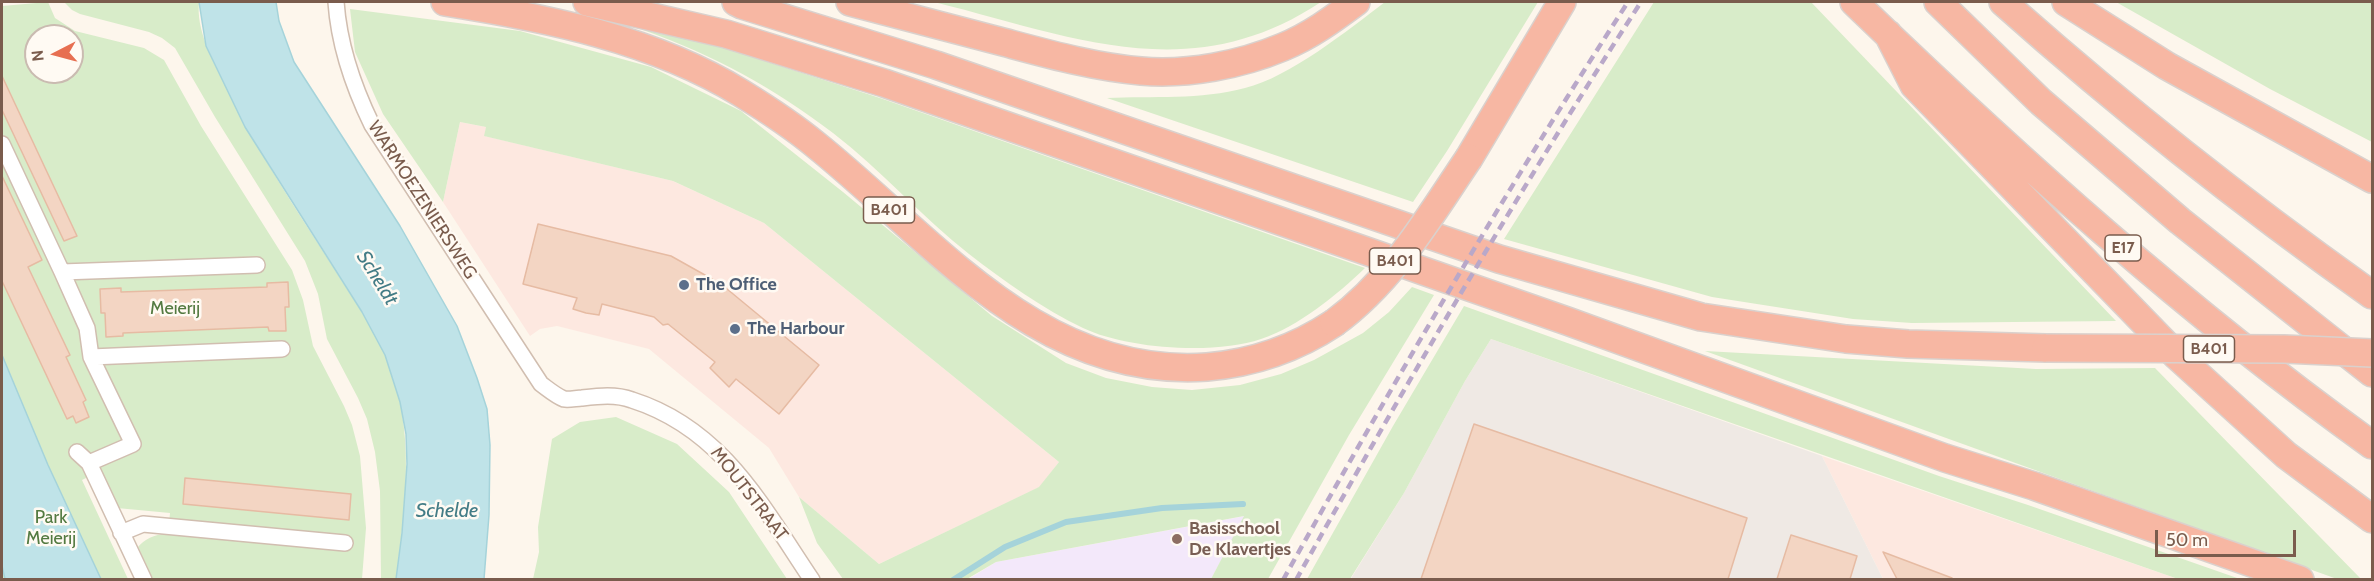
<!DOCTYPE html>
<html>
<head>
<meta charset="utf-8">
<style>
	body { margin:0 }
	#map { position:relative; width:2374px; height:581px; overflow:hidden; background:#fdf6ec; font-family:Cabin,sans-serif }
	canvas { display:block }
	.frame { position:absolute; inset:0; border:3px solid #7a5c4d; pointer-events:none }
	.north { position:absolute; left:24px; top:24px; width:60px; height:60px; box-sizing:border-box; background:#fffaf3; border:2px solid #cabbb1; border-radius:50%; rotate:264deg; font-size:16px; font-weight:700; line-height:24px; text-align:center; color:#7a5c4d }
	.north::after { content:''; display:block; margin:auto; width:21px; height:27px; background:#e76f51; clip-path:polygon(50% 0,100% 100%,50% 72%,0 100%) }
	.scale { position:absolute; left:2155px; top:530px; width:141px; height:27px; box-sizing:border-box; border:3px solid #7a5c4d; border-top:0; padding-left:8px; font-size:18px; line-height:21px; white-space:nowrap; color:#7a5c4d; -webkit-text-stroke:4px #fffaf3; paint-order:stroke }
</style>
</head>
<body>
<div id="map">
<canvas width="2374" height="581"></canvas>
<div class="frame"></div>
<div class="north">N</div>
<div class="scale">50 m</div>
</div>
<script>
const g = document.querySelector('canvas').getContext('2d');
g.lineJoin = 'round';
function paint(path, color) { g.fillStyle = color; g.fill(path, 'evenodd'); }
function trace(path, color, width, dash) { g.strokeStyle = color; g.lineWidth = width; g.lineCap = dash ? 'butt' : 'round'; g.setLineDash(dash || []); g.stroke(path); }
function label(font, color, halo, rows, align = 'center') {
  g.font = font + ' Cabin,sans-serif'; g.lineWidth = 5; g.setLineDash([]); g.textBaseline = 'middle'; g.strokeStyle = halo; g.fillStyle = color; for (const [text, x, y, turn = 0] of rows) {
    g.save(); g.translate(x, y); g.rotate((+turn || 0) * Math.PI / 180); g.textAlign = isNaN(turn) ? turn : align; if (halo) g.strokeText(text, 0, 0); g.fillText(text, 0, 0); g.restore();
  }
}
const commercial = new Path2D(`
	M460 122 486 127 485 136 673 181 764 223 1059 462 1040 487 879 564 799 497 769 448 649 349 557 326 540 329 530 336 443 202Z
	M1822 456 2178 579H1883Z`);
const industrial = new Path2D(`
	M1491 339 1822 456 1883 579 1350 580 1404 493 1465 381Z`);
const education = new Path2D(`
	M1245 516 1211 579 967 580 996 562Z`);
const green = new Path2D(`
	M48 2 55 18 75 31 144 48 164 60 201 126 292 270 303 300 313 346 344 406 352 425 360 456 366 528 362 579H153L138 547C144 539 157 533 168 534L170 513 117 508 100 471 82 480 128 579H2V6ZM36 36H72V72H36Z
	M64 2H199C196 30 212 59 224 83 255 148 296 209 335 270 352 298 373 326 386 356 416 428 406 504 396 579H381L380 491 375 452 367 419 358 398 327 339 318 294 305 261 215 117 175 48 162 38 149 32 80 14 72 10Z
	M934 2H1321C1190 89 1071 36 934 2Z
	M1385 2H1538L1447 151 1413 202 1107 98C1152 96 1201 100 1245 88 1290 77 1348 30 1385 2Z
	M1654 2H1811L2116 321 1912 323 1853 319 1712 297 1504 239Z
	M2116 2H2372V142L2270 89Z
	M350 9 520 31 651 67 741 111 843 192 992 316 1066 363 1106 378 1152 387 1192 390 1240 385 1281 374 1314 360 1363 333 1389 312 1412 287 1434 295 1349 435 1268 579H1211L1244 516 996 562 967 579H843L817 543 799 497 879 564 1039 487 1059 462 764 223 673 181 484 136 486 127 460 122 443 202 383 114 355 52Z
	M644 26 717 44 724 48 880 98 1365 268C1338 294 1298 327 1261 339 1215 355 1127 349 1083 328 1043 309 1004 281 969 254 922 217 881 170 833 133 774 88 714 55 643 30Z
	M1464 306 1939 476 2028 505 2240 579H2178L1491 339 1465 381 1404 493 1350 579H1307L1393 426Z
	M1705 351 2036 369 2155 368 2361 579H2337Z
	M616 417 677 444 729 492 787 579H533L539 552 538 527 552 439 580 422Z`);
const water = new Path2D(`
	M199 2H276L279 21 294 62 400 226 457 326 477 378 487 409 490 445 489 515 484 579H396L402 533 407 464 406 434 400 402 385 355 362 312 245 127 206 46Z
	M2 355 48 465 101 579H5L2 566Z`);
const stream = new Path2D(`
	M953 580 1005 547 1066 522 1162 508 1243 504`);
const building = new Path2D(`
	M2 76 77 236 64 241 2 110Z
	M2 176 42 260 28 267 70 355 66 357 86 400 83 402 89 417 76 423 73 416 67 419 2 281Z
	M538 224 671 256 721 284 819 365 779 414 736 379 729 387 710 368 715 362 668 324 663 325 654 317 602 304 599 315 586 313 573 309 577 298 523 284Z
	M288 282 289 307H285L286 331H269L268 327 123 333V336L106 337 105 313H101L100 289 121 288V292L267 287V283Z
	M1474 424 1747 518 1728 579H1421Z
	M185 478 351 494 349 520 183 504Z
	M1791 535 1857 556 1850 579H1777Z
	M1883 552 1952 578V579H1897Z`);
const minor = new Path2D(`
	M336 2C339 45 353 86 372 125L541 384C548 389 556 396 564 399 569 400 577 398 582 398 599 396 616 394 632 400 723 429 762 506 812 580
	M2 144 62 272 87 328 91 357 133 444 89 463
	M62 272 257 265
	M91 357 282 349
	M77 452 89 463 144 580
	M121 533 143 524 345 543`);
const motorway = new Path2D(`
	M445 2C546 18 653 39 741 93 767 109 793 126 816 145 933 239 1039 379 1207 367 1254 363 1295 349 1334 323
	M587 2 726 34 884 83 1567 321 1945 458 2034 486 2300 580
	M736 2 742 5 936 65 1499 259 1701 317 1846 339 1908 344 2046 348
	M850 2C901 15 952 29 1003 42 1048 54 1094 67 1141 71 1188 75 1240 65 1283 47 1310 36 1333 19 1356 2
	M1854 2C2018 160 2187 312 2372 445
	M1938 2 2041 102 2180 221 2372 373
	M2003 2C2121 107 2244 204 2372 295
	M2066 2 2167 66 2372 179
	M1888 34 1914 85 2177 356 2286 455 2372 519
	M1469 158 1562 2`);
const rail = new Path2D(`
	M1283 580C1393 383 1506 190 1628 2
	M1296 580C1406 384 1519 190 1641 2`);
const motorwayBridge = new Path2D(`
	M1334 323C1393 280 1429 217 1469 158
	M2046 348 2284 349 2372 353`);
const markers = [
	[684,285,6,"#5c6f8a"],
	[735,329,6,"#5c6f8a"],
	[1177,539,6,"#8d6e63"]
];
const shields = [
	[889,210,51],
	[2123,248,36],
	[1395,261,51],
	[2209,349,51]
];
const shieldNames = [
	["B401",889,210],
	["E17",2123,248],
	["B401",1395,261],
	["B401",2209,349]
];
const streetNames = [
	["WARMOEZENIERSWEG",422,200,57],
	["MOUTSTRAAT",749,494,52]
];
const serviceNames = [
	["The Office",696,285],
	["The Harbour",747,329]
];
const parkNames = [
	["Meierij",175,309],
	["Park",51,518],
	["Meierij",51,539]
];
const educationNames = [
	["Basisschool",1189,529],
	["De Klavertjes",1189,550]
];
const waterNames = [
	["Scheldt",377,278,58],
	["Schelde",447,511]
];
paint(commercial, '#fde8e0');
paint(industrial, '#efe9e4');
paint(education, '#f3e8fa');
paint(green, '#d8ecc9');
paint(water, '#bfe3e8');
trace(water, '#a5d3da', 1.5);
trace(stream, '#a5d3da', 6);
paint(building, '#f3d5c3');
trace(building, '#e6bba3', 1.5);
trace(minor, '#d1beb0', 18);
trace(motorway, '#dad1cd', 30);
trace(minor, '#fff', 15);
trace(motorway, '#f7b7a3', 27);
trace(rail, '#b9a8c9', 4.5, [9, 6]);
trace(motorwayBridge, '#dad1cd', 30, []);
trace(motorwayBridge, '#f7b7a3', 27);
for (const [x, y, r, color] of markers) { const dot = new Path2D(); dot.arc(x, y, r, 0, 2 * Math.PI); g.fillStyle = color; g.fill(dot); trace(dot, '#fffaf3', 2); }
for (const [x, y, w] of shields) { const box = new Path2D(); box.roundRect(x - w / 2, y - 13, w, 26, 4.5); g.fillStyle = '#fffaf3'; g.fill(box); trace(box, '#7a5c4d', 1.5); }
label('bold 16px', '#7a5c4d', null, shieldNames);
label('18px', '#7a5c4d', '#fffaf3', streetNames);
label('bold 18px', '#4e5e75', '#fffaf3', serviceNames, 'left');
label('18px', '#537a41', '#fffaf3', parkNames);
label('bold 18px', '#785e54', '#fffaf3', educationNames, 'left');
label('italic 20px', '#437c86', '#fffaf3', waterNames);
</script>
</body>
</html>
